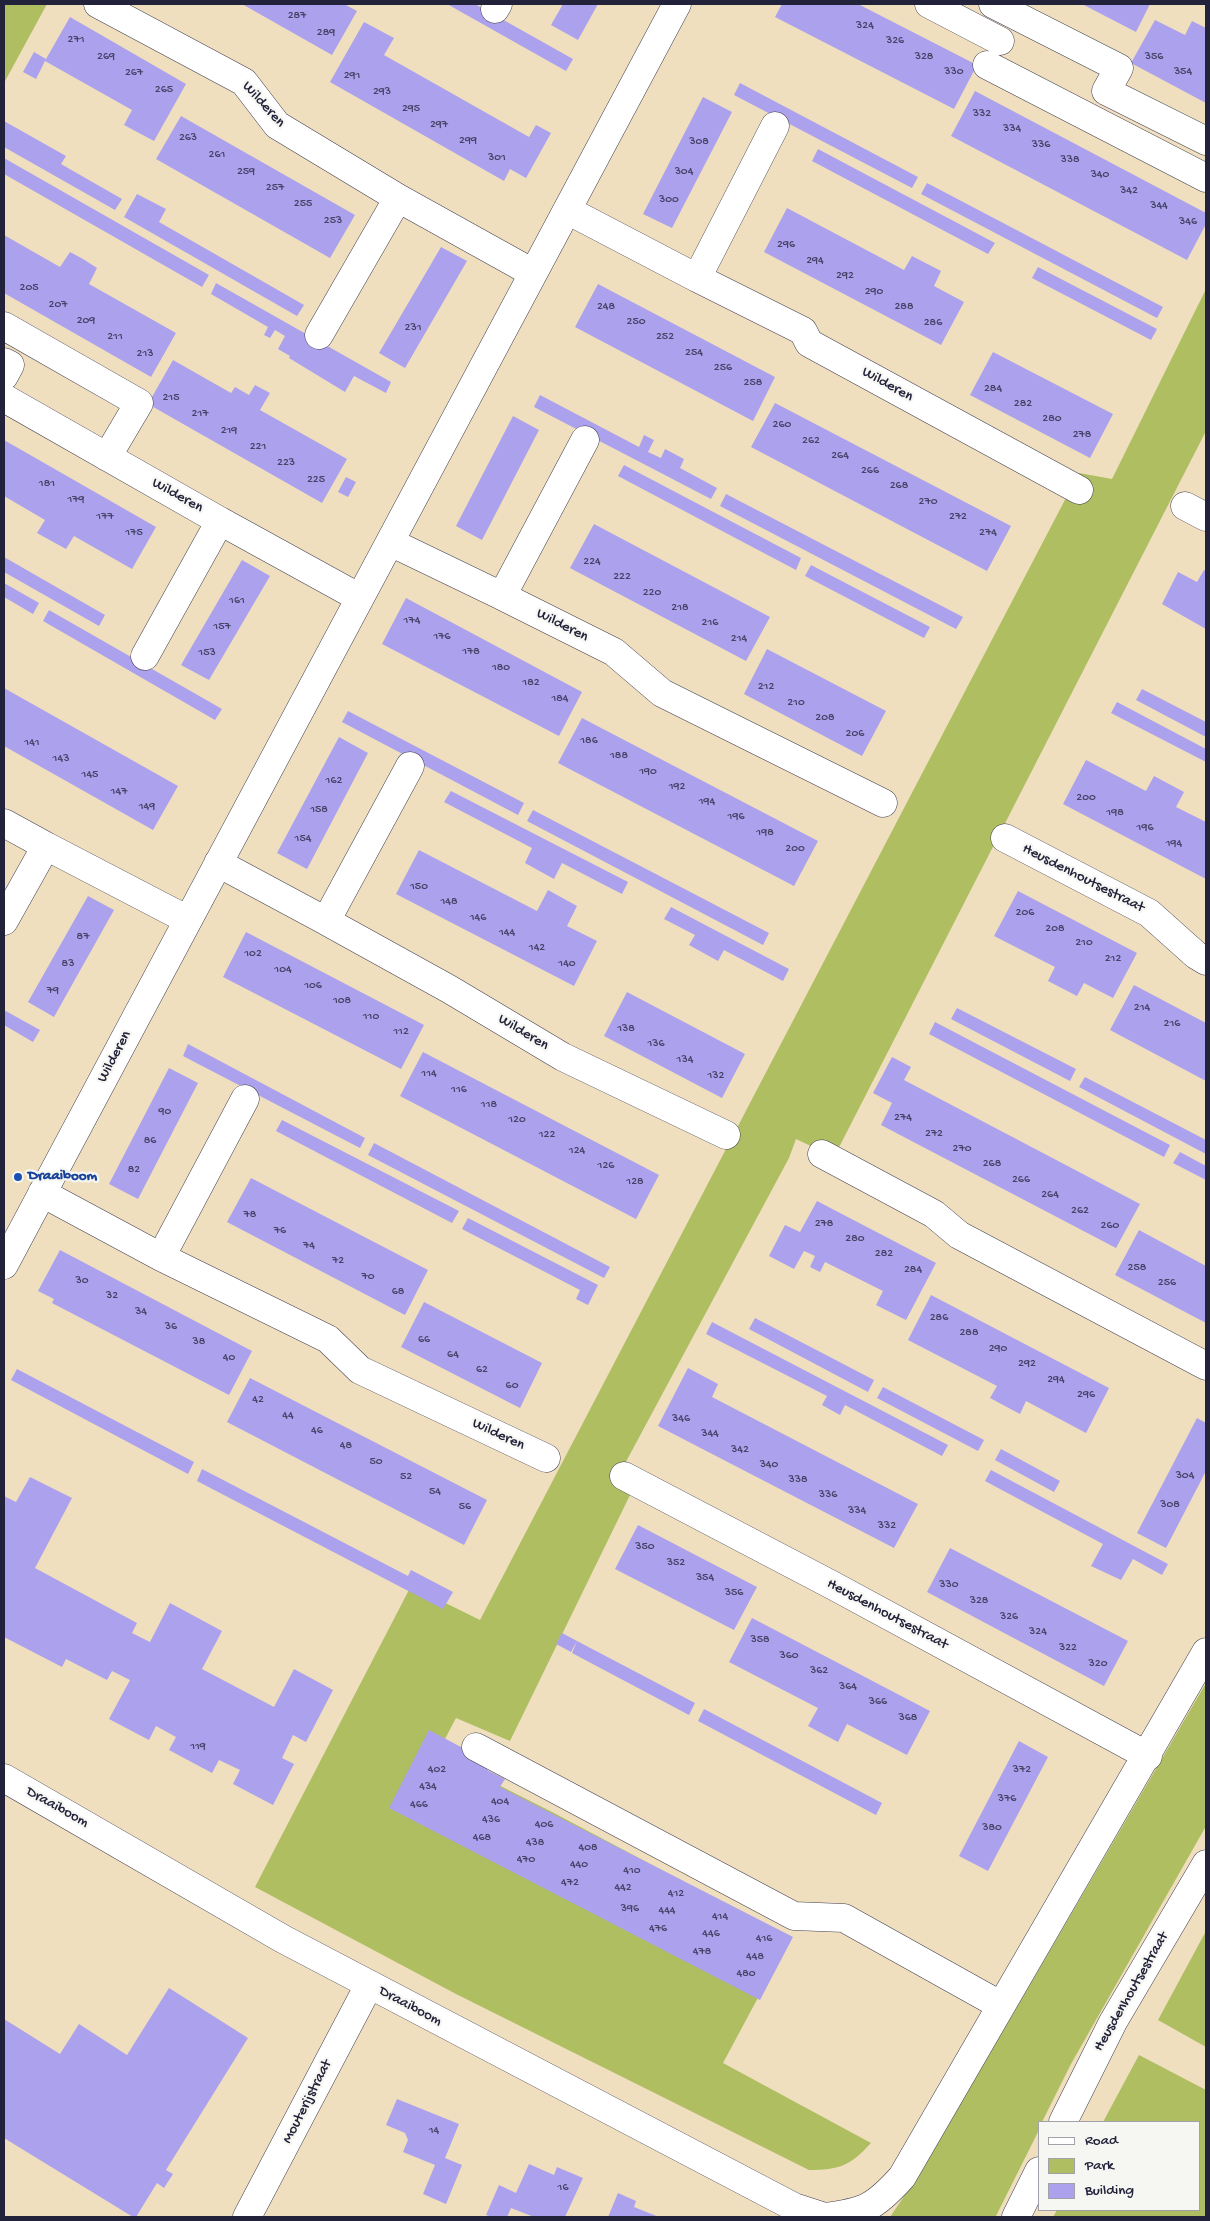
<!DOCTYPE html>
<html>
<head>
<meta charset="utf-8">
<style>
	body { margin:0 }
	#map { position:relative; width:1210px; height:2221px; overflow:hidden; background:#efdfbf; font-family:"Gochi Hand",sans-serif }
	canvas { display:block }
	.frame { position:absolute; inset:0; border:5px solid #22223b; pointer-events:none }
	.legend { position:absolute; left:1038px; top:2121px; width:162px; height:90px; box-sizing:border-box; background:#f6f6f2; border:1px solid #a1a1a9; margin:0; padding:6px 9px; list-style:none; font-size:15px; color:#22223b }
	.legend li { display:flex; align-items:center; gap:10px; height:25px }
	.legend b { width:25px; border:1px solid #a1a1a9 }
</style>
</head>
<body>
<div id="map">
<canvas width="1210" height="2221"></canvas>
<div class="frame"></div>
<ul class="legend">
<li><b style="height:6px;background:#fff"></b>Road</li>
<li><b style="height:14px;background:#aebe61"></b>Park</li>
<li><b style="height:14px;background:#aca1ec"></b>Building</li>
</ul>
</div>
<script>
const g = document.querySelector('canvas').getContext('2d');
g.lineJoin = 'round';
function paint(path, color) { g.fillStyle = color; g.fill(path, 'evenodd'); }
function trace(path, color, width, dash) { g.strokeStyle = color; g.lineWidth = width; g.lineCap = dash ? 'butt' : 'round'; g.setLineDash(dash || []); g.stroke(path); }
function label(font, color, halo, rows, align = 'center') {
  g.font = font + ' "Gochi Hand",sans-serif'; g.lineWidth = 4.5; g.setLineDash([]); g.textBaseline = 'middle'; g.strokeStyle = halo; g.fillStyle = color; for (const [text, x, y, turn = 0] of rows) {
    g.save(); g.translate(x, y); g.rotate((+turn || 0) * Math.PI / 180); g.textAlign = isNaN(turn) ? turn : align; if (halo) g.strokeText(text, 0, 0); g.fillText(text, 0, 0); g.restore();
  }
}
const green = new Path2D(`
	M4 4H47L4 83Z
	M1206 289V431L834 1157 796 1139 789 1158 614 1484 631 1493 510 1741 456 1718 437 1754 552 1812 790 1938 723 2063 871 2143C850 2166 839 2170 809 2170L456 1994 255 1887 411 1586 480 1620 1079 473 1112 479Z
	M1206 1683V1826L1071 2064 1042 2122H1039V2130L996 2216 890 2217 922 2170Z
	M1206 1931V2047L1158 2020Z
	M1139 2055 1206 2090V2217H1053L1057 2210H1199V2122H1103Z`);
const building = new Path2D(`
	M242 4H344L357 11 332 55Z
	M447 4H475L573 59 566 71Z
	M563 4H598L578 40 551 25Z
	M782 4H858L977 65 954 109 775 17Z
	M1082 4H1150L1136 32Z
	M70 17 186 84 154 141 124 125 132 110 45 61 36 79 23 72 34 52 46 59Z
	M1155 20 1185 35 1192 21 1206 28V103L1131 63Z
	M364 22 394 38 384 55 529 137 536 125 551 133 526 178 510 169 504 181 330 82Z
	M740 83 918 177 912 188 734 95Z
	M975 91 1206 213V224L1187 260 951 136Z
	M703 97 732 112 672 228 643 214Z
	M181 116 355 215 330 258 156 159Z
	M4 121 66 156 61 164 122 199 115 210 4 147Z
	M818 149 995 243 988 254 812 161Z
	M4 158 209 275 202 287 4 174Z
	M927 183 1163 307 1157 318 921 194Z
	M137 194 166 209 159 222 304 305 297 316 124 217Z
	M787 208 904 270 912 256 941 271 934 286 964 302 941 345 764 252Z
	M4 235 60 267 70 252 83 259 97 268 89 284 176 333 151 377 4 293Z
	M441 247 467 261 405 368 379 353Z
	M1038 267 1157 329 1151 340 1032 278Z
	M216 283 391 382 386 393 354 376 345 392 289 358 290 356 278 349 285 336 275 330 270 338 264 335 268 327 211 294Z
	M598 284 775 377 753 421 575 327Z
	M993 352 1113 414 1090 458 970 395Z
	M173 360 231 393 235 387 249 395 255 385 270 393 260 410 347 459 322 503 148 404Z
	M540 395 639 447 644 435 654 440 648 452 661 458 665 449 684 459 680 468 717 488 711 499 534 407Z
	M775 403 1011 526 987 571 751 447Z
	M513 416 539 430 482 540 456 526Z
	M4 440 156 527 132 569 74 536 66 549 37 533 45 520 4 496Z
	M624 465 801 558 796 570 618 476Z
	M346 477 356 482 348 497 338 492Z
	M726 494 963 617 956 629 720 506Z
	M594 524 770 617 746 661 570 568Z
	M4 557 105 615 99 626 4 572Z
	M242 560 270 576 209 680 181 665Z
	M811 565 930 627 924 638 805 576Z
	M1204 570 1206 571V629L1162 604 1178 572 1197 582Z
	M4 583 39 603 33 614 4 597Z
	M406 598 582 692 559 736 382 644Z
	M49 610 222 709 215 720 43 621Z
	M767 649 886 711 862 756 744 694Z
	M4 688 178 786 153 830 4 746Z
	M1142 689 1206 722V737L1136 700Z
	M1117 702 1206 749V762L1111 713Z
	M348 711 524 803 518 815 342 722Z
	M582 718 818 841 794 886 558 763Z
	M339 737 368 753 307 869 277 853Z
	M1086 760 1146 791 1154 776 1184 792 1176 807 1206 822V879L1063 804Z
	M451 791 628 882 622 894 562 863 554 879 525 863 532 848 444 802Z
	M533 810 769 933 763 945 527 821Z
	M419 850 537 911 548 890 577 906 567 926 597 941 574 986 396 894Z
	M1018 891 1137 953 1113 998 1084 983 1077 996 1048 981 1055 967 994 936Z
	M88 896 114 910 54 1017 28 1002Z
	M671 907 789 969 783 981 724 950 718 961 689 945 695 935 664 919Z
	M246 932 424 1025 401 1069 223 977Z
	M1134 985 1206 1023V1081L1110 1030Z
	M627 992 745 1054 722 1098 604 1036Z
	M957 1008 1076 1069 1070 1081 951 1019Z
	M4 1010 40 1030 33 1042 4 1025Z
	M935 1022 1170 1145 1164 1157 929 1034Z
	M188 1044 365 1138 360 1148 183 1056Z
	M423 1052 659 1175 636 1219 400 1096Z
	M892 1057 911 1067 904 1080 1140 1204 1116 1248 881 1125 892 1103 873 1093Z
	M169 1068 198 1083 138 1199 109 1184Z
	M1085 1077 1206 1140V1154L1079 1087Z
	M282 1120 459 1211 452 1223 276 1131Z
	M374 1143 610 1267 604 1278 368 1155Z
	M1180 1152 1206 1166V1180L1173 1163Z
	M251 1178 428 1270 405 1315 227 1222Z
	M817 1201 936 1263 906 1320 876 1305 883 1291 825 1262 820 1272 810 1267 815 1256 804 1251 794 1269 769 1256 785 1225 800 1232Z
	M468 1218 598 1285 588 1305 576 1299 580 1290 462 1229Z
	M1139 1230 1206 1266V1323L1115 1275Z
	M60 1250 252 1351 229 1395 52 1303 54 1299 38 1291Z
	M931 1295 1109 1388 1086 1433 1026 1401 1020 1414 990 1398 997 1386 908 1340Z
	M424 1302 542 1363 520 1408 401 1347Z
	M755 1318 874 1380 868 1392 749 1329Z
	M712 1322 948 1445 942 1456 845 1405 840 1415 822 1405 827 1396 706 1334Z
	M688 1368 718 1384 712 1397 918 1504 894 1548 658 1426Z
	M17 1369 194 1462 188 1474 11 1380Z
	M250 1378 487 1500 464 1545 227 1422Z
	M883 1387 984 1440 978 1451 877 1398Z
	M1197 1418 1206 1423V1471L1166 1548 1137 1533Z
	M1001 1449 1060 1481 1054 1492 995 1460Z
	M202 1469 408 1576 411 1570 453 1592 443 1609 197 1481Z
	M991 1470 1168 1564 1162 1575 1133 1559 1121 1580 1091 1566 1103 1544 985 1481Z
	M30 1477 72 1498 35 1568 137 1623 132 1633 150 1642 170 1603 222 1631 202 1669 274 1707 294 1669 333 1690 306 1742 293 1735 282 1758 294 1764 273 1805 233 1784 240 1770 219 1760 212 1773 169 1750 176 1737 156 1726 149 1740 109 1719 130 1680 112 1671 107 1680 66 1659 62 1667 4 1637V1496L16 1502Z
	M638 1525 757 1587 734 1630 615 1569Z
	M950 1548 1128 1641 1104 1686 927 1592Z
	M752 1618 930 1711 907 1755 847 1724 838 1742 808 1726 818 1708 729 1662Z
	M562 1633 577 1641 571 1652 556 1644Z
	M577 1641 695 1703 689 1715 572 1653Z
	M704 1709 882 1803 876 1815 698 1721Z
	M429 1730 491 1763 487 1770 505 1779 500 1787 793 1937 760 2000 389 1808Z
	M1019 1741 1048 1757 988 1871 959 1856Z
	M169 1988 248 2038 166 2170 173 2174 164 2188 157 2183 136 2217H133L4 2138V2019L60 2054 79 2024 127 2055Z
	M397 2099 459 2124 445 2158 462 2165 446 2204 423 2194 435 2165 403 2152 408 2140 405 2133 386 2125Z
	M529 2164 554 2175 557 2167 583 2178 565 2217H534L511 2208 507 2217H492L486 2215 499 2185 516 2193Z
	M618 2193 636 2201 634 2207 659 2217H608Z`);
const street = new Path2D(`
	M98 4 244 82 277 125 398 198
	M929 4 1000 41
	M993 4 1119 68 1106 91 1206 141
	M495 9 498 4
	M987 65 1206 178
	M567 210 697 278 775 126
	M697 278 803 331 809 343 1079 490
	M4 326 139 403 107 457
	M319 335 398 198 533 273
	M4 362 10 365 4 376
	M4 398 220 521
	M1185 506 1206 517
	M390 542 502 596 585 440
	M502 596 614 652 662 693 883 803
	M145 656 220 521 360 598
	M4 823 46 846
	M1005 838 1149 913 1196 955 1206 961
	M218 863 326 921 410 766
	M4 921 46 846 188 920
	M326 921 449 989 563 1057 726 1135
	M822 1154 934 1214 959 1235 1206 1366
	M42 1193 161 1257 245 1099
	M161 1257 328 1339 360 1370 546 1458
	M4 1265 677 4
	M624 1476 832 1585 1148 1756
	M476 1747 794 1916 844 1918 1000 2005
	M4 1778 283 1939 794 2207 825 2217
	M1063 2122 1113 2022 1206 1864
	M247 2217 369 1985
	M825 2217C865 2212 875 2207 902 2177L1206 1652
	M1016 2217 1039 2171`);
const markers = [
	[18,1177,5,"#1a4fb4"]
];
const numberNames = [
	["287",297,16],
	["324",865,26],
	["289",326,33],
	["271",76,40],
	["326",895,41],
	["269",106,57],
	["328",924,57],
	["356",1154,57],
	["330",954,72],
	["354",1183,72],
	["267",134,73],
	["291",352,76],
	["265",164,90],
	["293",382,92],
	["295",411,109],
	["332",982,114],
	["297",439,125],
	["334",1012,129],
	["263",188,138],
	["299",468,141],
	["308",699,142],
	["336",1041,145],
	["261",217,155],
	["301",497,158],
	["338",1070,160],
	["259",246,172],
	["304",684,172],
	["340",1100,175],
	["257",275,188],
	["342",1129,191],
	["300",669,200],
	["255",303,204],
	["344",1159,206],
	["253",333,221],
	["346",1188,222],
	["296",786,245],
	["294",815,261],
	["292",845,276],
	["205",29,288],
	["290",874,292],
	["207",58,305],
	["248",606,307],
	["288",904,307],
	["209",86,321],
	["250",636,322],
	["286",933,323],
	["231",413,328],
	["211",115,337],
	["252",665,337],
	["254",694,353],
	["213",145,354],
	["256",723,368],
	["258",753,383],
	["284",993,389],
	["215",171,398],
	["282",1023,404],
	["217",200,414],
	["280",1052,419],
	["260",782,425],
	["219",229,431],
	["278",1082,435],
	["262",811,441],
	["221",258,447],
	["264",840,456],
	["223",286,463],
	["266",870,471],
	["225",316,480],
	["181",47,484],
	["268",899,486],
	["179",76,500],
	["270",928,502],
	["177",105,517],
	["272",958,517],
	["175",134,533],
	["274",988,533],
	["224",592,562],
	["222",622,577],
	["220",652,593],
	["161",237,601],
	["218",680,608],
	["174",412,621],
	["216",710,623],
	["157",222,627],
	["176",442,637],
	["214",739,639],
	["178",471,652],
	["153",207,653],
	["180",501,668],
	["182",531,683],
	["212",766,687],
	["184",560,699],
	["210",796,703],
	["208",825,718],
	["206",855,734],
	["186",589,741],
	["141",32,743],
	["188",619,756],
	["143",61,759],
	["190",648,772],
	["145",90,775],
	["162",334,781],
	["192",677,787],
	["147",119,792],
	["200",1086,798],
	["194",707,802],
	["149",147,807],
	["158",319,810],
	["198",1115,813],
	["196",736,817],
	["196",1145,828],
	["198",765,833],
	["154",303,839],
	["194",1174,844],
	["200",795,849],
	["150",419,887],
	["148",449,902],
	["206",1025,913],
	["146",478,918],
	["208",1055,929],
	["144",507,933],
	["87",83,937],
	["210",1084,943],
	["142",537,948],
	["102",253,954],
	["212",1113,959],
	["83",68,964],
	["140",567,964],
	["104",283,970],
	["106",313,986],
	["79",53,991],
	["108",342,1001],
	["214",1142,1008],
	["110",371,1017],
	["216",1172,1024],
	["138",626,1029],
	["112",401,1032],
	["136",656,1044],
	["134",685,1060],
	["114",429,1074],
	["132",716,1076],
	["116",459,1090],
	["118",489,1105],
	["90",165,1112],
	["274",903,1118],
	["120",517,1120],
	["272",934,1134],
	["122",547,1135],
	["86",150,1141],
	["270",962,1149],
	["124",577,1151],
	["268",992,1164],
	["126",606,1166],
	["82",134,1170],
	["266",1021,1180],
	["128",635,1182],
	["264",1050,1195],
	["262",1080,1211],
	["78",250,1215],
	["278",824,1224],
	["260",1110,1226],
	["76",280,1231],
	["280",855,1239],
	["74",309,1246],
	["282",884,1254],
	["72",338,1261],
	["258",1137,1268],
	["284",913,1270],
	["70",368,1277],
	["30",82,1281],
	["256",1167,1283],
	["68",398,1292],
	["32",112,1296],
	["34",141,1312],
	["286",939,1318],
	["36",171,1327],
	["288",969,1333],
	["66",424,1340],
	["38",199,1342],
	["290",998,1349],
	["64",453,1355],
	["40",229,1358],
	["292",1027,1364],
	["62",482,1370],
	["294",1056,1380],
	["60",512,1386],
	["296",1086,1395],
	["42",258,1400],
	["44",288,1416],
	["346",681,1419],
	["46",317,1431],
	["344",710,1434],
	["48",346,1446],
	["342",740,1450],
	["50",376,1462],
	["340",769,1465],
	["304",1185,1476],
	["52",406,1477],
	["338",798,1480],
	["54",435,1492],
	["336",828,1495],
	["308",1170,1505],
	["56",465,1507],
	["334",857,1511],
	["332",887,1526],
	["350",645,1547],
	["352",676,1563],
	["354",705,1578],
	["330",949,1585],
	["356",734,1593],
	["328",979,1601],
	["326",1009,1617],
	["324",1038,1632],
	["358",760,1640],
	["322",1068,1648],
	["360",789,1656],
	["320",1098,1664],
	["362",819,1671],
	["364",848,1687],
	["366",878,1702],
	["368",908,1718],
	["119",198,1747],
	["402",437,1770],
	["372",1022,1770],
	["434",428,1787],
	["376",1007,1799],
	["404",500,1802],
	["466",419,1805],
	["436",491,1820],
	["406",544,1825],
	["380",992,1828],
	["468",482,1838],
	["438",535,1843],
	["408",588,1848],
	["470",526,1860],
	["440",579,1865],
	["410",632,1871],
	["472",570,1883],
	["442",623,1888],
	["412",676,1894],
	["396",630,1909],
	["444",667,1911],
	["414",720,1917],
	["476",658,1929],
	["446",711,1934],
	["416",764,1939],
	["478",702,1952],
	["448",755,1957],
	["480",746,1974],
	["14",434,2131],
	["16",563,2188]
];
const streetNames = [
	["Wilderen",263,105,48],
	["Wilderen",887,385,29],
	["Wilderen",177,496,29],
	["Wilderen",562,626,27],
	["Heusdenhoutsestraat",1083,879,27],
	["Wilderen",523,1033,31],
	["Wilderen",115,1057,-62],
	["Wilderen",498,1435,25],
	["Heusdenhoutsestraat",887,1615,28],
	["Draaiboom",57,1808,29],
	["Heusdenhoutsestraat",1132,1992,-60],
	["Draaiboom",410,2007,28],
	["Mouterijstraat",308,2102,-63]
];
const transitNames = [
	["Draaiboom",28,1177]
];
paint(green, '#aebe61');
paint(building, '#aca1ec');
trace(street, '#413e4f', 29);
trace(street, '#fff', 28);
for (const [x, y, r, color] of markers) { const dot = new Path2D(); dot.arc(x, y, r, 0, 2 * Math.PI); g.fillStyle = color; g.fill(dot); trace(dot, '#f6f6f2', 2); }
label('12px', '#444267', null, numberNames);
label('15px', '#22223b', '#f6f6f2', streetNames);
label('bold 15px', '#164399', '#f6f6f2', transitNames, 'left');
</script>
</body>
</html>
